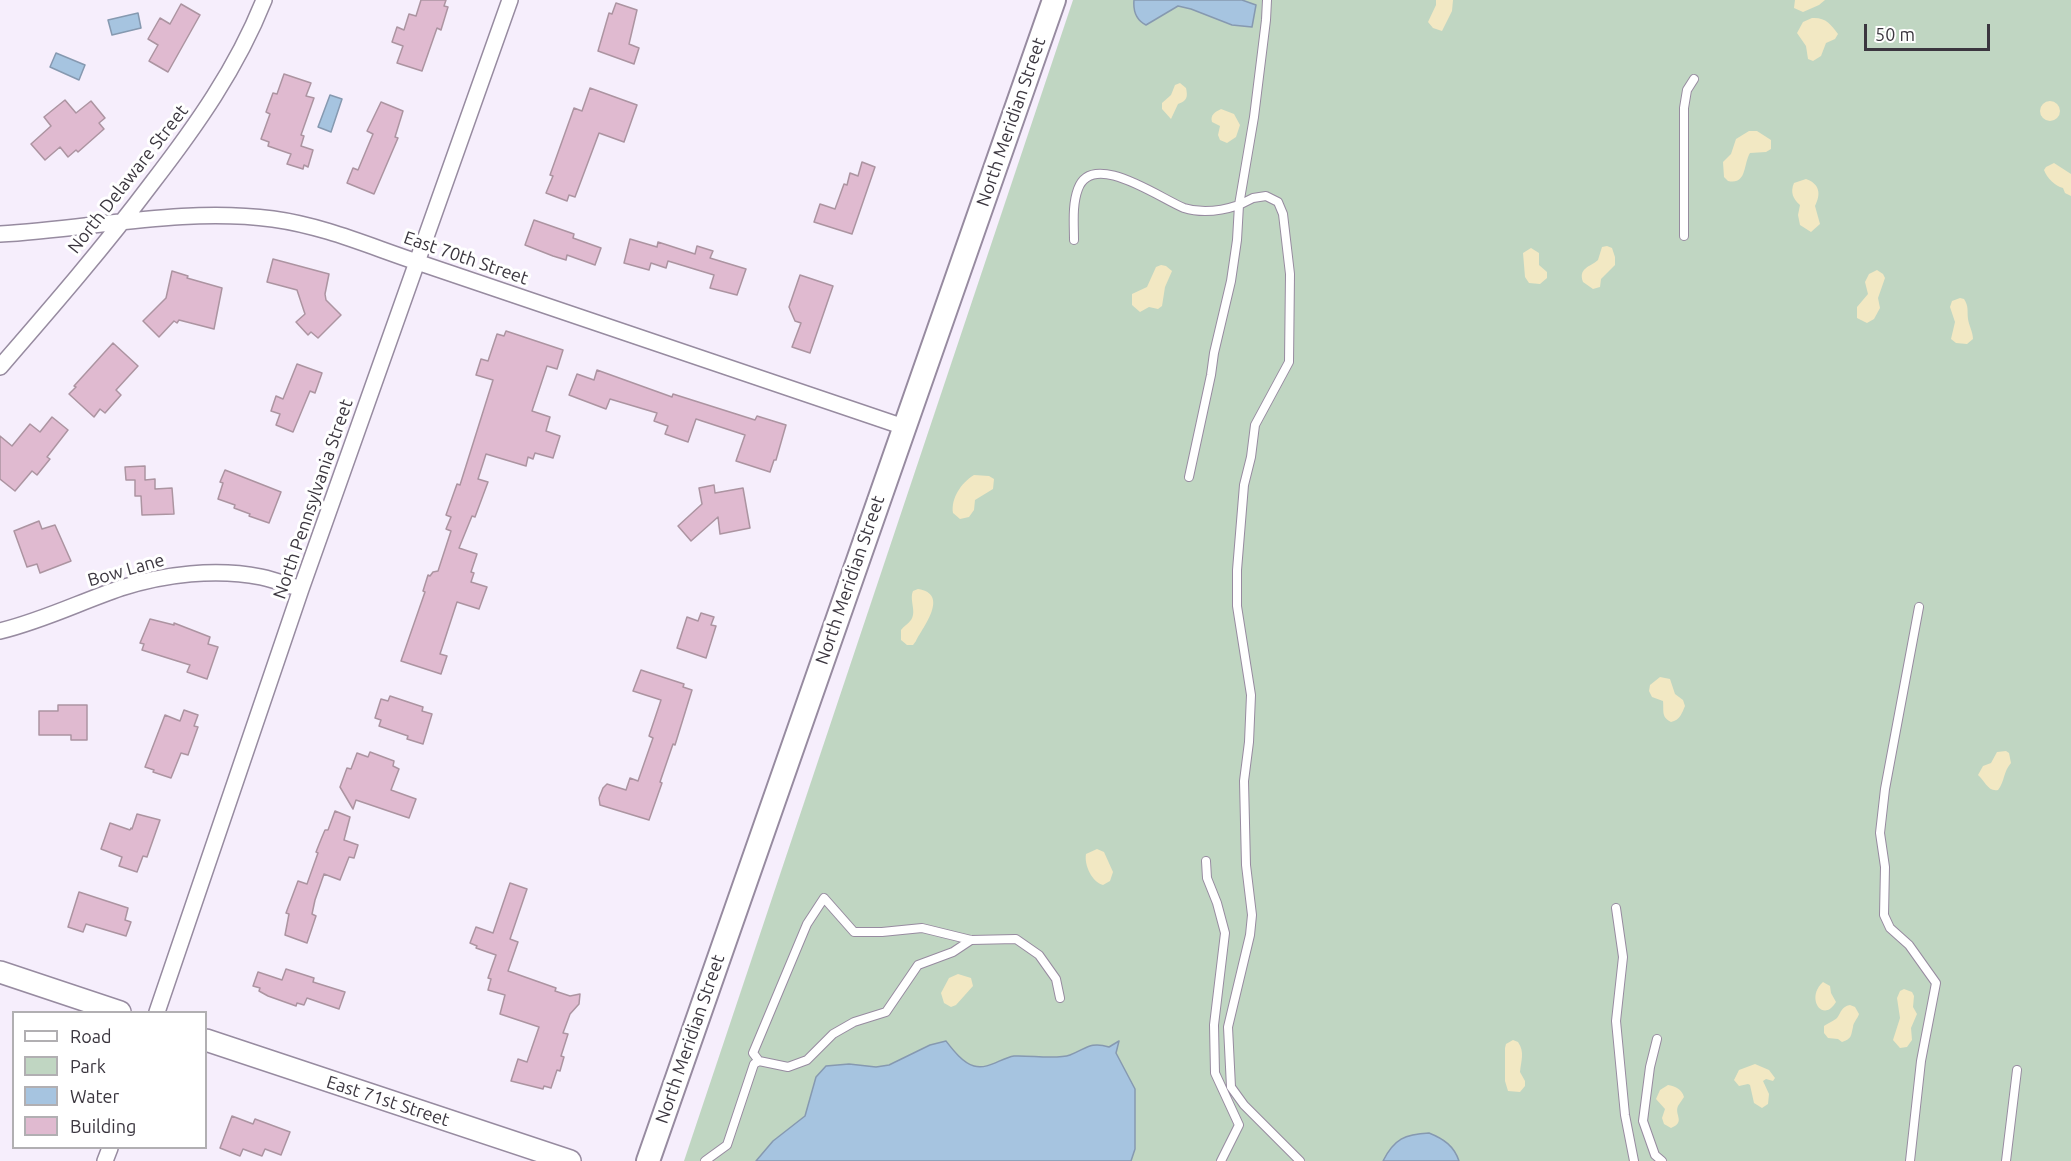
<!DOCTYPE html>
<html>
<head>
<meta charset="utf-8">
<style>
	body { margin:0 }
	#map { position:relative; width:2071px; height:1161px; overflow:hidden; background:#f6eefc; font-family:Ubuntu,sans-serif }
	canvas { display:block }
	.legend { position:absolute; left:12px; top:1011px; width:195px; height:138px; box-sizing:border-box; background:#fff; border:2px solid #b1afb2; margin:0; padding:8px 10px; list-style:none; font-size:18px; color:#3b363f }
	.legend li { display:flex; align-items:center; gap:12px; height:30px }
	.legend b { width:30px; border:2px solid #b1afb2 }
	.scale { position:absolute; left:1864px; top:24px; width:126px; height:27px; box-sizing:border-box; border:3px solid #3b363f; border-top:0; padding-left:8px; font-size:18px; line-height:21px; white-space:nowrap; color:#3b363f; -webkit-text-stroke:4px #fff; paint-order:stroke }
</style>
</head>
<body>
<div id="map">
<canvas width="2071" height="1161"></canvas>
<ul class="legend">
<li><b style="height:8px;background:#fff"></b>Road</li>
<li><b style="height:16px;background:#c0d6c2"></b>Park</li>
<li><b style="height:16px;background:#a6c4e0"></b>Water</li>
<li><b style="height:16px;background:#e0bad0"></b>Building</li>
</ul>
<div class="scale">50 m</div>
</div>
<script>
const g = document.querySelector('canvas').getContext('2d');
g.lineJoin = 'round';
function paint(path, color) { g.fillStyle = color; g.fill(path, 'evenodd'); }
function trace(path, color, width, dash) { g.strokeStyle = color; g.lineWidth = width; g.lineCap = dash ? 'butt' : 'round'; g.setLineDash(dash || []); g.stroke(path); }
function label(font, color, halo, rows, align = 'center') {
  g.font = font + ' Ubuntu,sans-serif'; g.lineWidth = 6; g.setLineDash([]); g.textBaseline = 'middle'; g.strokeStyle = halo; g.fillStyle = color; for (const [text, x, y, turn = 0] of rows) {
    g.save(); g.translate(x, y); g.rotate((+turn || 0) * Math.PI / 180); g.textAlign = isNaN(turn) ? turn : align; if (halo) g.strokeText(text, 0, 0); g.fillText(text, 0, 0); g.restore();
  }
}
const green = new Path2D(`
	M1073 0H2071V1161H684Z`);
const sand = new Path2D(`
	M1436 0H1453L1452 11 1442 31 1433 28 1428 22 1436 5Z
	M1795 0H1825L1819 5 1803 12 1794 8Z
	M1812 18C1825 17 1831 24 1838 34L1835 39 1826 43 1821 56 1813 61 1808 59 1806 46 1797 33 1803 22Z
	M1180 83 1186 88C1188 97 1187 101 1178 104L1171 119 1162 109V103L1171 95 1175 85Z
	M2040 111a10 10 0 1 1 20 0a10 10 0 1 1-20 0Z
	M1221 109 1234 114 1240 125 1236 137 1227 143 1220 140 1218 135 1220 126 1212 122C1210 115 1215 112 1221 109Z
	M1749 131H1757L1771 140V149L1766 152 1750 153C1743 165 1747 185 1728 181L1724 177 1723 162 1731 154 1736 139Z
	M2054 163 2071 174V196L2065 193 2063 188C2055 186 2047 178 2044 170L2046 167Z
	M1806 179C1820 184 1821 194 1815 206L1820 224 1811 232 1800 225 1798 215 1800 205C1793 199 1790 192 1794 183Z
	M1607 246 1612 248 1615 257V265L1601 279 1600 287 1593 289 1583 282C1578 268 1590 267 1598 260L1602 247Z
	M1531 248 1539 253V265L1547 272V278L1540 284 1529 283 1525 277 1523 253Z
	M1161 265 1166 266 1172 271 1165 287 1162 306 1158 309 1149 307 1140 312 1132 305V294L1147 287 1156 267Z
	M1877 270 1883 274 1885 278 1878 298 1880 308 1874 319 1867 323 1857 318V307L1868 294 1865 282 1869 274Z
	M1960 298 1964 299C1969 307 1967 310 1968 319 1969 326 1973 332 1973 339L1967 344 1956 343 1951 339 1955 322 1950 307 1952 301Z
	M974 475 989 476 994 479 993 489 975 500 974 510 969 517 960 519 953 513C951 498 961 483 974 475Z
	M918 589C950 594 923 627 916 641L913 645H907L901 640V630C904 626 908 624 911 620 917 612 909 600 913 591Z
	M1660 677 1670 679 1675 694 1683 700 1685 706C1682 713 1680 720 1671 722 1661 717 1664 711 1663 701L1652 697 1649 691 1650 685Z
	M2006 751 2009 753 2011 763C2003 772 2005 781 1998 790 1988 792 1985 781 1978 775L1983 766 1991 763 1997 752Z
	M1097 849 1104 852 1113 872 1110 881 1103 885C1092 882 1084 865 1086 854Z
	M958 974 971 978 973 986 956 1005 951 1007 944 1003 941 993 949 978Z
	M1823 982 1830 986 1831 993 1836 1002C1823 1024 1805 998 1823 982Z
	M1904 989 1912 992 1914 996 1913 1007 1917 1014 1911 1028 1912 1040 1907 1047 1900 1048 1893 1040 1900 1018 1897 998 1900 991Z
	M1850 1005 1855 1007 1859 1014C1858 1018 1853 1023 1853 1027 1851 1035 1852 1039 1842 1042L1838 1039 1828 1038 1824 1033V1026C1828 1023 1834 1021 1837 1018 1842 1011 1841 1007 1850 1005Z
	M1513 1040 1518 1042C1525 1052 1521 1061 1520 1072L1525 1081V1086L1520 1092 1508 1091 1505 1081V1048L1506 1044Z
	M1755 1064 1769 1070 1775 1078 1773 1081 1766 1079 1763 1081 1769 1094 1768 1104 1762 1108 1754 1103 1750 1085 1748 1084 1739 1086 1734 1080 1739 1070Z
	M1668 1085C1675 1086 1682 1089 1684 1097 1682 1100 1680 1103 1678 1106 1674 1115 1686 1122 1671 1128L1664 1124 1662 1118 1665 1109 1656 1099 1660 1090Z`);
const water = new Path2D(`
	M1134 0H1242L1256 5 1252 27 1232 25 1191 9 1178 6 1146 25C1136 20 1133 11 1134 0Z
	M138 13 141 28 112 35 108 20Z
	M56 53 85 65 79 80 50 67Z
	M330 95 342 99 331 132 318 127Z
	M946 1041C953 1050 963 1063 974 1066 988 1070 1001 1058 1014 1056 1030 1055 1056 1060 1070 1055 1086 1049 1090 1041 1109 1047L1119 1041 1116 1053 1135 1089V1149L1131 1161H756L773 1141 805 1116 816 1077 826 1066 849 1064 876 1067 889 1065 930 1045Z
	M1429 1133C1444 1139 1454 1146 1459 1161H1383C1394 1139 1405 1134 1429 1133Z`);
const building = new Path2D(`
	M421 0H446L444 6 448 7 441 30 437 28 422 71 397 63 403 46 392 42 397 27 404 30 409 14 416 16Z
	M616 3 637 10 629 44 639 48 634 64 598 51 609 13 612 14Z
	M181 4 200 15 168 72 149 61 158 45 148 39 160 18 170 24Z
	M284 74 311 83 306 96 314 98 301 135 304 136 301 146 313 150 308 167 304 165 303 169 287 164 291 154 268 146 269 142 261 139 270 114 266 112 273 93 277 94Z
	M590 88 637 105 624 142 599 133 575 197 569 195 567 201 546 193 553 176 550 175 574 108 582 111Z
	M65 100 76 113 91 101 105 118 99 123 104 129 78 152 76 150 68 157 60 147 45 160 31 144 51 126 44 117Z
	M381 102 403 111 395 137 398 138 374 194 347 183 353 168 358 170 373 134 367 131Z
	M862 162 875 167 852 234 814 222 820 204 835 209 844 184 847 185 850 173 858 176Z
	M534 220 574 234 573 238 601 248 595 265 567 255 566 260 553 256 525 245Z
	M630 239 657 247 658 242 695 254 697 246 713 251 710 258 746 269 737 295 710 288 714 275 668 261 666 268 651 263 649 270 624 263Z
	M273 259 329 274 325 294 326 300 341 315 318 338 311 332 308 335 296 322 305 314 297 290 267 282Z
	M172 271 188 276 187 278 222 288 214 329 179 320 177 323 174 321 159 337 143 321 166 298Z
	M800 275 833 286 810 353 792 347 801 323 795 321 789 307Z
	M506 331 563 350 557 369 547 366 532 411 550 417 546 431 560 436 553 458 535 453 533 459 528 457 526 466 486 454 478 479 488 482 475 517 472 516 459 548 477 554 471 572 474 573 471 582 487 587 479 609 457 602 440 654 447 656 441 674 401 661 425 592 423 591 428 575 430 576 433 572 438 571 451 531 446 529 451 517 446 515 457 484 460 485 493 380 476 375 481 359 488 361 497 334 504 336Z
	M113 343 138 366 116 390 121 395 105 413 100 409 94 417 69 394 76 387 74 386Z
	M297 364 322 373 315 393 310 391 293 432 276 425 280 414 271 411 276 396 283 399Z
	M597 370 672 397 673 394 755 420 757 416 786 425 776 460H774L770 472 736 461 745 435 696 419 688 442 665 434 668 426 654 421 657 413 610 399 606 409 569 395 577 374 594 380Z
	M52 417 68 430 47 457 50 459 37 475 32 471 15 491 0 479V436L12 446 30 424 40 432Z
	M145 466V480L155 479V489L172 488 174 514 142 515 141 496H135V480H126L125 467Z
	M225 470 281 492 269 523 249 516 250 514 234 508 235 505 218 499 223 483 220 482Z
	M714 485 715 493 743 488 750 528 720 534 718 517 691 541 678 526 702 504 699 488Z
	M39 521 42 529 55 525 71 561 40 573 37 564 27 567 14 531Z
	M701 613 714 617 711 625 716 626 706 658 677 648 687 617 698 621Z
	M150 619 174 625V623L210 637 208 644 218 647 207 679 187 672 190 665 142 650 144 644 140 643Z
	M641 670 684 684 683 687 692 690 675 745 673 744 660 782 662 783 649 820 600 805 599 798 603 788 607 784 626 790 630 778 638 781 653 738 649 736 661 700 633 691Z
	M390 696 423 707 422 711 432 714 423 744 407 739 408 736 379 726 381 720 375 718 381 699 388 701Z
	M58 705H87V740H71V735H39V711H58Z
	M184 710 198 715 194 726 198 727 188 755 181 753 171 778 153 772 154 770 145 767 165 715 180 721Z
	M370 752 394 761 393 766 399 769 391 790 416 799 409 818 356 800 353 809 340 787 347 768 351 769 357 753 368 757Z
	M335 811 350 817 344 840 358 845 354 858 349 857 340 880 324 874 315 900 312 914 316 916 307 943 285 935 289 914 286 913 298 881 307 884 318 853 316 852 322 837 325 830H328Z
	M137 814 160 820 147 857 143 856 137 872 119 866 122 857 101 849 110 823 130 830 131 828 132 829Z
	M510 883 527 889 510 939 518 942 508 971 556 988 555 991 570 996 580 994 579 1004 570 1014 563 1033 568 1034 561 1056 564 1057 560 1071 557 1070 551 1088 544 1086 543 1089 511 1081 518 1059 527 1062 539 1027 500 1014 505 995 488 990 491 979 488 978 496 955 476 948 477 946 470 943 476 927 493 933Z
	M79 892 128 908 125 920 131 922 126 936 86 924 83 932 68 927Z
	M286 969 314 978 313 982 345 992 339 1009 307 998 304 1005 297 1003 296 1006 268 996 259 991 260 988 253 986 258 972 282 980Z
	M232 1116 253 1124 255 1119 290 1132 281 1155 265 1149 262 1156 243 1149 240 1156 220 1148Z`);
const service = new Path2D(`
	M1684 236V108L1687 90 1694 79
	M1074 240C1074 224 1072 205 1078 189 1092 149 1161 199 1184 208 1203 214 1221 211 1239 205L1254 117 1266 20 1267 0
	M1189 477 1211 375 1214 353 1231 281 1237 240 1239 205 1253 198 1266 196 1278 202 1283 214 1290 274 1289 362 1255 425 1251 457 1244 485 1237 570V606L1251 695 1249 742 1244 781 1246 865 1252 915 1250 935 1228 1027 1231 1087 1244 1105 1300 1161
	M1206 861 1207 878 1217 903 1225 933 1214 1025 1215 1073 1239 1125 1221 1161
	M1616 908 1623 957 1616 1021 1625 1115 1634 1161
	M971 940 953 952 918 965 886 1012 854 1022 833 1034 807 1060 788 1067 759 1061 753 1053 807 924 824 898 854 932H882L922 928 971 940 1016 939 1039 955 1056 979 1060 998
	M1657 1039 1650 1067 1643 1121 1655 1155 1662 1161
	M705 1161 727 1145 754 1064 759 1061
	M1910 1161 1921 1061 1936 983 1909 945 1890 928 1884 915 1885 867 1880 833 1885 789 1919 607
	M2006 1161 2017 1070`);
const minor = new Path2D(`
	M0 234C91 229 182 207 273 219 324 226 369 246 417 262L904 427
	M0 367C52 307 104 247 152 183 196 126 237 68 264 0
	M0 631C42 621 80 602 121 588 165 574 216 568 261 577 275 580 288 585 301 589
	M157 1012 301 589 510 0
	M105 1161 110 1148`);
const secondary = new Path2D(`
	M0 972 120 1012
	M206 1040 570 1161`);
const primary = new Path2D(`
	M648 1161 1054 0`);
const streetNames = [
	["North Meridian Street",1011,122,-71],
	["North Delaware Street",128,179,-52],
	["East 70th Street",466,258,19],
	["North Pennsylvania Street",313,499,-71],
	["Bow Lane",126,570,-16],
	["North Meridian Street",850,580,-71],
	["North Meridian Street",690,1039,-71],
	["East 71st Street",388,1101,18]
];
paint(green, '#c0d6c2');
paint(sand, '#f2e8c3');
paint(water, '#a6c4e0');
trace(water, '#8699b0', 1.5);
paint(building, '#e0bad0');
trace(building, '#ac94a1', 1.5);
trace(service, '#978ba0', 10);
trace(minor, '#978ba0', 18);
trace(secondary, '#978ba0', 24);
trace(primary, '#978ba0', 26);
trace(service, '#fff', 8);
trace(minor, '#fff', 15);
trace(secondary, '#fff', 21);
trace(primary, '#fff', 22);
label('18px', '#3b363f', '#fff', streetNames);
</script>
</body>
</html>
